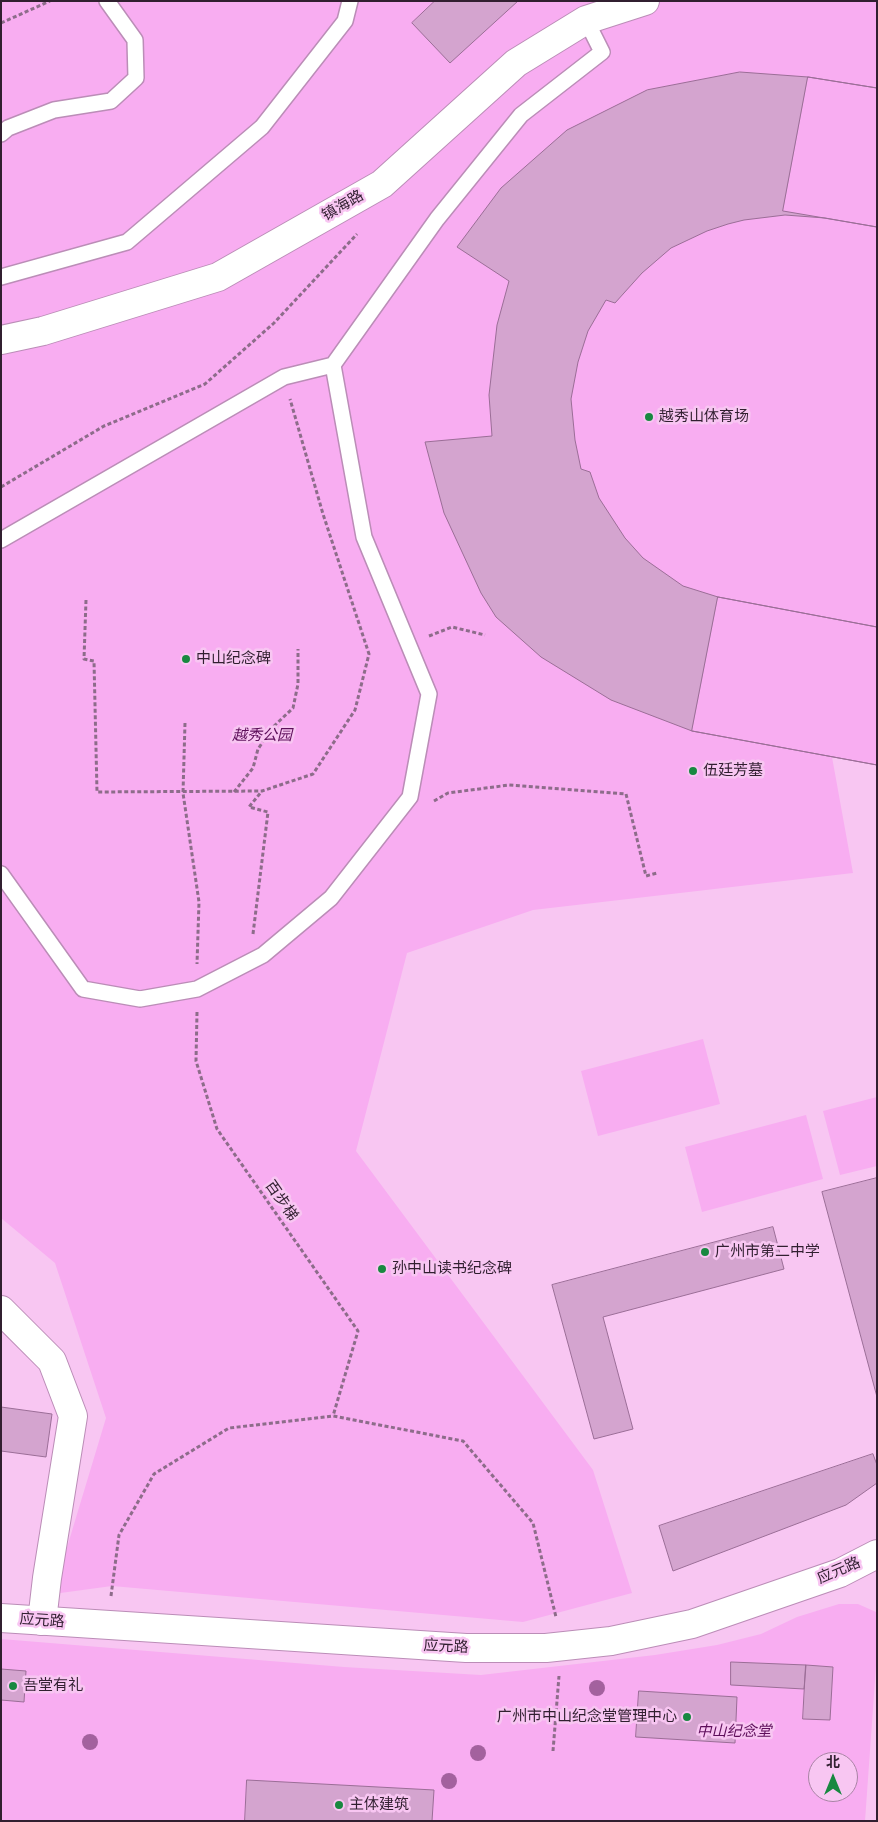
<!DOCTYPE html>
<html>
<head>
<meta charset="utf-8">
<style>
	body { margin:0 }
	#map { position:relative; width:878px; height:1822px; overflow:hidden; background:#f8c6f2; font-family:"Times New Roman","Noto Sans SC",serif }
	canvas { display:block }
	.frame { position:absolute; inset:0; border:2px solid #311f30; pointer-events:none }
	.north { position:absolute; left:808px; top:1752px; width:50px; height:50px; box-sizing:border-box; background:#f8c6f2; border:1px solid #a883a4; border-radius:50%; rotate:0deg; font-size:14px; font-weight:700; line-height:20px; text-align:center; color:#311f30 }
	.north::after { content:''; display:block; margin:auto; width:18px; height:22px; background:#188840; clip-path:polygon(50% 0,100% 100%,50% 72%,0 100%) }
</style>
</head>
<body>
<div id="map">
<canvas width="878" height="1822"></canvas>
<div class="frame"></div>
<div class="north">北</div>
</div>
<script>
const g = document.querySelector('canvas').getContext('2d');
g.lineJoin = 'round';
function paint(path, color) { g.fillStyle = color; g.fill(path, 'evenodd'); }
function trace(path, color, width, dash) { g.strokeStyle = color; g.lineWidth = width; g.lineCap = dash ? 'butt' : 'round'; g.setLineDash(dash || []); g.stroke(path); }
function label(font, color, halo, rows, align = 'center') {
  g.font = font + ' "Times New Roman","Noto Sans SC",serif'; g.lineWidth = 5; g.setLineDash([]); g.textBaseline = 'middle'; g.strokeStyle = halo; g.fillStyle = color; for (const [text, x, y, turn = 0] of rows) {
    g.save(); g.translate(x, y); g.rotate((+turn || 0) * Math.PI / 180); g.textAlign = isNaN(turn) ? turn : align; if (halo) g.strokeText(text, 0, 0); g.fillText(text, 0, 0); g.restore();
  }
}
const green = new Path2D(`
	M1 1H877V765L832 757 853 873 533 910 407 953 356 1151 593 1470 632 1593 523 1622 112 1586 53 1594 106 1418 55 1263 1 1218Z
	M703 1039 720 1104 598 1136 581 1071Z
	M877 1097V1166L840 1175 823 1111Z
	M806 1115 823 1179 702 1212 685 1147Z
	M839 1604H858L876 1612 877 1616V1652L865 1821H1V1639L344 1667 481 1675 655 1655 717 1645 761 1634 797 1617ZM818 1762H848V1792H818Z`);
const building = new Path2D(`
	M435 1H518L450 63 412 23Z
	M740 72 808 77 877 88V227L825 218 785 215 744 220 728 224 707 231 671 248 642 273 615 303 606 300 588 331 578 362 571 399 575 440 581 469 590 472 599 498 625 538 643 558 683 586 718 597 877 627V765L692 731 611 700 541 657 496 617 481 593 444 513 425 442 492 436 489 395 497 325 509 281 457 247 501 188 567 130 647 90Z
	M808 77 877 88V227L783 211Z
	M718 597 877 627V765L692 731Z
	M877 1178V1397L822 1192Z
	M773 1227 784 1269 603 1317 633 1429 594 1439 552 1285Z
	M1 1407 52 1414 46 1457 1 1451Z
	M873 1454 877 1465V1483L846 1505 673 1571 659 1526Z
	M731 1662 806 1665 804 1689 731 1685Z
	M806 1665 833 1667 830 1720 803 1719Z
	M1 1669 26 1671 24 1702 1 1700Z
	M639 1691 737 1697 735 1743 636 1737Z
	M247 1780 434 1790 432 1821H245Z`);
const path = new Path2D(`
	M1 23 50 1
	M1 487 104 426 205 384 274 323 357 234
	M86 600 84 659 94 661 97 792 262 791 313 774 355 710 369 654 323 514 290 399
	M429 636 452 627 485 635
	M185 723 183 793 199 902 197 964
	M234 792 253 768 258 749 273 727 293 708 298 684V649
	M434 801 448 793 509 785 626 794 646 876 657 873
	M253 934 268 812 249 807 262 791
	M197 1012 196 1061 217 1129 358 1331 333 1416
	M111 1596 119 1535 154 1474 229 1428 333 1416 463 1441 533 1523 556 1617
	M553 1751 559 1676`);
const lane = new Path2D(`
	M1 134 8 128 54 110 111 101 136 78 135 40 107 1
	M1 277 127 242 262 127 345 21 350 1
	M1 540 284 377 333 365
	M1 874 83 989 140 999 197 989 263 955 331 898 410 797 429 694 364 537 333 365 437 219 521 115 602 52 586 20`);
const street = new Path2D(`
	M1 340 43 331 218 277 382 184 516 63 586 20 645 1
	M1 1310 52 1361 73 1416 47 1578 42 1621`);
const secondary = new Path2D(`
	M1 1618 466 1648H546L611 1641 692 1624 840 1573 877 1554`);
const trees = [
	[597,1688],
	[90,1742],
	[478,1753],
	[449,1781]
];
const markers = [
	[649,417,5,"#188840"],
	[186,659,5,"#188840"],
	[693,771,5,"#188840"],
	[705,1252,5,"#188840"],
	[382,1269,5,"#188840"],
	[13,1686,5,"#188840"],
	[687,1717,5,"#188840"],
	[339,1805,5,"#188840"]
];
const streetNames = [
	["镇海路",343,206,-30],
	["百步梯",281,1201,55],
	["应元路",839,1571,-23],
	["应元路",42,1621,4],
	["应元路",446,1647,3]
];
const poiNames = [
	["越秀山体育场",659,417],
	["中山纪念碑",196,659],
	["伍廷芳墓",703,771],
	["广州市第二中学",715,1252],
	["孙中山读书纪念碑",392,1269],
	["吾堂有礼",23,1686],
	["广州市中山纪念堂管理中心",677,1717,"right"],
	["主体建筑",349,1805]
];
const parkNames = [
	["越秀公园",262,736],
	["中山纪念堂",734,1732]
];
paint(green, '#f8adf1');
paint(building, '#d4a4cf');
trace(building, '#9b6e97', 1);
trace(lane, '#bb8db7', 18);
trace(street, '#bb8db7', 30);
trace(secondary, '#bb8db7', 30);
trace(path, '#8d6c8a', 3, [4, 2.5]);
trace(lane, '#fff', 15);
trace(street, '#fff', 28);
trace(secondary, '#fff', 28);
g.fillStyle = '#a3619e';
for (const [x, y] of trees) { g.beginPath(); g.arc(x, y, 8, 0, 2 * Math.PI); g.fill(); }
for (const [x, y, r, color] of markers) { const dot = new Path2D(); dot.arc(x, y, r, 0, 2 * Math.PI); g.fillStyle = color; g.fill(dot); trace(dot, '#f8c6f2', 2); }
label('15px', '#311f30', '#f8c6f2', streetNames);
label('15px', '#311f30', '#f8c6f2', poiNames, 'left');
label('italic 15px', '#5d0e5a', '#f8c6f2', parkNames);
</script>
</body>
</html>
